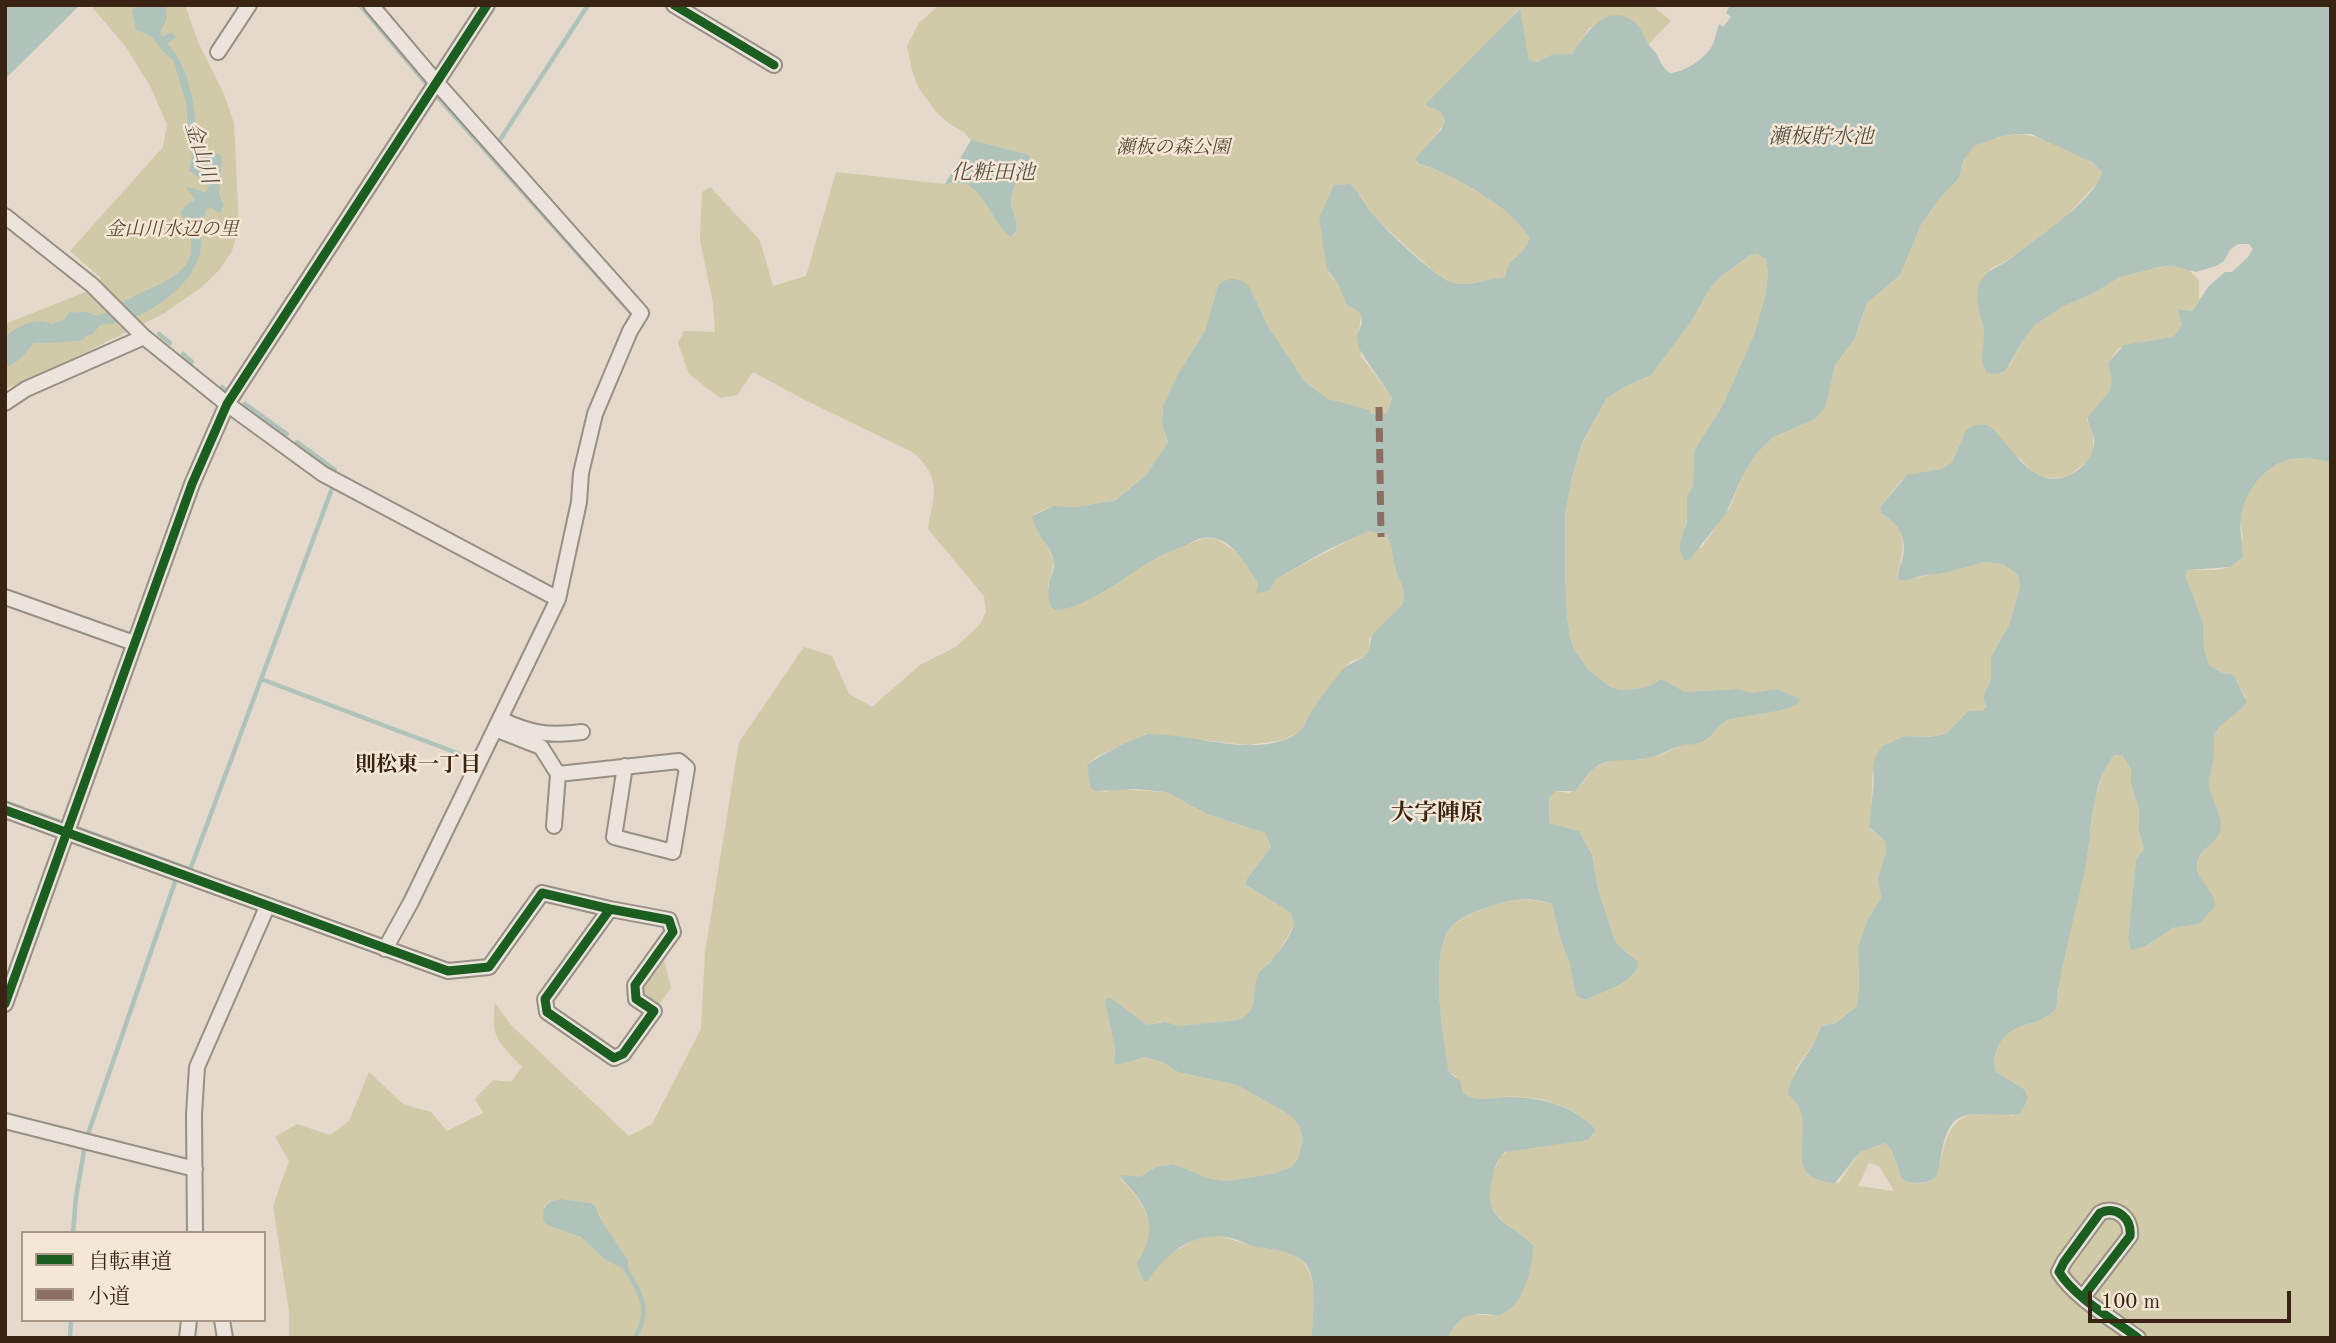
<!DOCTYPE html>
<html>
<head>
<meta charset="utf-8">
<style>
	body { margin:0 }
	#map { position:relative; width:2336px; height:1343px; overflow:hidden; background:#e4d9ca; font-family:"Old Standard TT","Noto Serif JP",serif }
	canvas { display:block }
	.frame { position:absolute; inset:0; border:7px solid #392414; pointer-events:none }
	.legend { position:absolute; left:21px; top:1231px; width:245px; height:91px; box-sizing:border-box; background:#f5e7d5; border:2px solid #a98; margin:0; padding:9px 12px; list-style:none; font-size:21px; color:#392414 }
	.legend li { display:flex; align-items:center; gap:14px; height:35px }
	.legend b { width:35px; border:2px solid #a98 }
	.scale { position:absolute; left:2088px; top:1291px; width:203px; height:32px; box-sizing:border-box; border:4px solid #392414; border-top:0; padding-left:9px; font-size:21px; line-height:24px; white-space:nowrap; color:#392414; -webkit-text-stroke:5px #f5e7d5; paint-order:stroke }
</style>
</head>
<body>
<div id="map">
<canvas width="2336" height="1343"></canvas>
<div class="frame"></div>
<ul class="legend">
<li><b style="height:9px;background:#1b5e20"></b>自転車道</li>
<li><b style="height:9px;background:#8d6e63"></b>小道</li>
</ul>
<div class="scale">100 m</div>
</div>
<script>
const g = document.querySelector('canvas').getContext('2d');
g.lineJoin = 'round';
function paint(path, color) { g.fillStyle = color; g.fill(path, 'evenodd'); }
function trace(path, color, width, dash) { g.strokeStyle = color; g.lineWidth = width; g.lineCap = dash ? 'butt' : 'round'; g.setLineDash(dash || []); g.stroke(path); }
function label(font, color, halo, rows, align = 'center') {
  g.font = font + ' "Old Standard TT","Noto Serif JP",serif'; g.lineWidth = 5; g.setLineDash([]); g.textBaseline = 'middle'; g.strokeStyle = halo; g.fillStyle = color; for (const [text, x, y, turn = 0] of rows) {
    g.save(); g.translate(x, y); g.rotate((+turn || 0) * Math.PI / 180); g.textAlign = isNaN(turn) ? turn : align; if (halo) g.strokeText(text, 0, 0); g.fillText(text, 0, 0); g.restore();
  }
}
const green = new Path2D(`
	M96 5H185L198 42 223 92 234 123 239 227 232 251 220 269 202 287 163 314 41 374 5 389V324L93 289 101 278 70 251 163 147 167 124 150 86 126 47 93 8Z
	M939 5H1658L1656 9 1671 21 1648 45 1590 27 1572 54H1553L1537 62 1529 60 1519 9 1431 108 1441 112 1445 120C1437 138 1426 143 1418 164 1451 172 1514 208 1529 238L1526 248 1513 260 1506 275 1502 278 1464 284 1453 283 1440 277 1375 218 1360 194 1319 218 1329 274 1338 284 1346 304 1359 312 1361 317 1359 330 1361 356 1392 398 1387 413 1370 414 1328 399 1305 382 1268 326 1249 286 1217 288 1205 331 1178 374 1163 406 1162 424 1168 442 1146 475 1116 500 1077 507 1054 506 1034 514 1054 562 1048 585 1051 607 1121 580 1167 551 1205 538 1217 539 1239 554 1246 561 1258 583 1275 579 1361 534 1368 531 1386 534C1393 545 1391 555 1395 567 1398 580 1408 591 1402 605L1369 639V652L1365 657 1351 661 1343 670 1306 720 1301 731 1283 740 1248 745 1145 734 1095 758 1087 765 1090 787 1105 792 1118 789 1166 792 1207 814 1265 833 1271 847 1246 880V885L1291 913 1294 926 1275 957 1261 969 1256 984 1255 1003 1247 1016 1238 1020 1192 1025 1179 1026 1161 1022 1147 1026 1111 998 1105 1002 1115 1049 1114 1062 1117 1064 1145 1057 1162 1062 1178 1072 1237 1085 1285 1112 1294 1119 1300 1128 1303 1139 1298 1159 1291 1167 1276 1173 1227 1181 1211 1179 1173 1164 1156 1167 1140 1177 1124 1176 1121 1180C1136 1194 1154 1217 1150 1240 1148 1249 1141 1257 1136 1264L1144 1282 1148 1281C1158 1263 1165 1257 1182 1247 1187 1245 1191 1240 1196 1238 1215 1229 1236 1243 1254 1246 1271 1250 1299 1249 1307 1268 1318 1289 1312 1315 1312 1338H289V1312L273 1206 289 1161 275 1137 297 1124 330 1135 349 1121 369 1072 403 1104 431 1112 447 1131 483 1113 475 1099 493 1080 511 1082 522 1067C498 1041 491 1040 495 1003L511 1025 629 1136 652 1124 701 1029 705 952 739 742 804 647 832 656 849 694 872 707 920 665 954 648 979 626 986 612 984 596 928 529C934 494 942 479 914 453L803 399 753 372 737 395 720 398 689 374 678 343 684 331 715 332 713 303 700 240 702 192 710 187 760 240 773 286 806 276 836 172 945 184C950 184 957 182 962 183 984 187 993 225 1011 237 1024 228 1011 214 1011 201 1013 181 1027 172 1030 155L971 140 964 132 951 125 936 112 918 87 912 70 907 46 919 23ZM561 1199 590 1203 599 1213 602 1221 628 1260 629 1270 604 1259 581 1237 549 1226 544 1206 548 1202Z
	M2015 134C2036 133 2090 155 2102 172L2099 181 2062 221 2010 259 1990 269 1977 294 1984 331V370L2010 365 2026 336 2035 325 2064 306 2092 294 2120 277 2147 269 2173 266 2189 270 2199 280V300L2191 311 2179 309 2182 325 2173 337 2119 348 2108 363 2113 382 2110 390 2088 417 2087 421 2093 434V451L2089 460 2068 476 2058 478 2039 477 2018 457 1963 436 1952 462 1941 469 1901 480 1880 507 1881 514C1908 527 1905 550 1897 575L1908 580 1984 562 2003 564 2018 575 2020 587 2009 625 1991 657V680L1983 697 1986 705 1982 711H1968L1946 734 1929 737 1905 736 1882 746 1873 768 1870 829 1885 840 1886 851 1878 879 1881 898 1867 921 1858 947 1859 988 1856 1007 1836 1023 1821 1026 1818 1038 1796 1068 1789 1094C1792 1098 1797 1102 1799 1107 1815 1140 1777 1177 1839 1183L1860 1152 1885 1143 1891 1149 1902 1179C1912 1185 1928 1185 1937 1177 1948 1124 1953 1105 2014 1116L2008 1081 1996 1072C1993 1062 1994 1054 1999 1045 2011 1020 2040 1028 2056 1009L2065 945 2086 865 2095 799 2104 769 2114 755H2122L2131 769V783L2139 810V831L2144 848 2136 860 2128 938 2146 946 2173 928 2199 924 2214 906C2215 891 2198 882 2197 867 2196 851 2215 845 2219 831 2224 817 2213 803 2209 790 2207 782 2212 737 2217 731 2225 719 2237 709 2246 698L2234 675 2222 673 2209 665 2204 648 2203 623 2185 575 2188 570H2217L2230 567C2234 559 2240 550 2242 541 2244 534 2240 526 2241 519 2243 493 2265 464 2292 459 2306 457 2317 460 2331 462V1338H1448C1467 1295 1490 1328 1511 1309L1533 1245C1497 1214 1473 1210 1501 1156L1512 1149 1588 1140 1596 1130C1573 1103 1536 1095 1502 1097 1491 1098 1480 1102 1470 1098 1460 1094 1459 1084 1456 1076L1449 1072C1444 1040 1428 953 1451 928 1460 917 1476 912 1489 907 1511 899 1529 897 1552 904L1561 941 1569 961 1576 996 1586 1000C1603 991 1624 985 1637 970L1631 955 1618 945 1613 936 1598 887 1592 855 1579 831 1549 823V798L1556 791 1569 793 1579 787 1594 768 1603 764 1614 760H1641L1663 754 1682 745 1704 741 1725 721 1753 713 1770 711 1800 701 1798 698 1776 689 1752 693 1737 689 1685 692 1661 679 1649 686 1635 689 1621 690 1610 687 1588 669 1574 649 1570 637 1567 616 1565 572V514L1572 477 1582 444 1607 398 1626 386 1651 375 1691 322 1710 288 1723 275 1750 255 1757 254 1766 259 1768 273 1766 293 1755 332 1723 405 1694 452 1693 486 1687 498 1688 514 1680 549 1702 547 1730 507 1742 477 1756 454 1772 438 1802 425 1826 406 1835 365 1857 334 1867 303 1900 275 1921 225 1940 198 1959 178 1967 153 1974 146 1984 141ZM1869 1163 1879 1166 1894 1191 1858 1186Z
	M663 955 671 988 658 1006 642 995 641 987Z`);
const water = new Path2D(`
	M5 5H80L5 79Z
	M138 5H166L167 18 160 32 162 37 172 32 176 37 167 44C184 58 193 94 195 116 196 127 196 140 204 148 207 153 213 152 219 154L222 158 219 195 224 205 220 213 211 208 207 209C200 224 204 241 199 257 189 287 151 314 121 322 114 324 108 323 100 325L93 334 86 336 83 340 55 343H34C26 352 18 364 5 367V337C17 326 36 317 52 324L64 320 69 312C75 313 79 312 85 312 91 312 93 317 100 315 110 313 119 303 129 299 172 277 210 271 181 213L184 207 195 200 186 187C194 186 198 192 206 192L209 186 205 181 189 171 194 145 188 128 186 102 173 60 162 50 151 36 136 30 132 11Z
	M1730 5H2331V462C2318 460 2306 457 2292 459 2265 464 2244 492 2241 519 2239 531 2243 545 2243 557L2230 567 2188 570 2185 575 2203 623 2204 648 2209 665 2222 673 2234 675 2247 702C2239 714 2223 720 2216 732 2212 739 2215 746 2214 753 2214 766 2206 778 2210 791 2214 804 2224 818 2220 832 2216 845 2196 849 2197 868 2199 882 2215 891 2215 906L2199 924 2173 928 2146 946 2131 950 2128 938 2136 860 2144 848 2139 831V810L2131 783V769L2122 755H2114C2111 760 2107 764 2105 769 2092 792 2091 837 2086 865 2076 913 2061 960 2056 1009 2040 1028 2011 1020 1999 1045 1994 1054 1993 1062 1996 1072L2025 1090 2028 1098C2026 1102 2023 1109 2020 1113 2013 1119 1971 1108 1956 1120 1942 1131 1941 1161 1937 1177 1928 1184 1912 1185 1902 1179L1891 1149 1885 1143 1860 1152 1835 1183C1780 1178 1813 1138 1799 1107 1797 1103 1792 1098 1788 1094 1792 1067 1815 1051 1821 1026L1836 1023 1856 1007 1859 988 1858 947 1867 921 1881 898 1878 879 1886 851 1885 841 1869 827 1874 780 1873 768 1875 757 1882 746 1905 736 1929 737 1946 734 1968 711H1982L1986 706 1983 697 1991 680V657L2009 625 2020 587 2018 575 2003 564 1984 562 1948 572 1921 576 1908 580H1898C1897 571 1901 565 1903 557 1907 538 1898 522 1881 514L1880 507 1907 475 1941 469 1952 462 1966 430C1974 424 1984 422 1992 428 2016 452 2038 498 2078 470 2087 463 2094 454 2094 442 2095 433 2087 426 2088 417L2110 390 2112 382 2108 363 2124 345 2173 337 2182 325 2178 309 2192 311 2208 287 2225 272H2232L2248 257 2253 249 2249 244H2238L2230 250 2224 261 2216 266 2196 272 2173 266 2159 267 2120 277 2092 294 2064 306 2035 325 2026 336 2005 371 1996 374 1988 373C1977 364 1985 344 1984 331 1982 317 1975 303 1978 288 1984 268 1998 269 2013 257 2035 239 2096 200 2102 172L2092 162 2031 134H2015L1999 137 1974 146 1964 160 1959 178 1940 198 1921 225 1900 275 1867 303 1855 338 1835 365 1826 406 1815 419 1772 438 1756 454 1742 477 1725 515 1690 559 1684 561 1680 549V542L1687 522V497L1693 486 1694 451 1723 405 1755 332 1766 293 1768 273 1766 259 1757 254 1750 255 1723 275 1710 288 1691 322 1651 375 1626 386 1607 398 1582 443 1572 477 1565 514V572L1567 616 1570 637 1574 649 1588 669 1610 687 1621 690 1635 689 1649 686 1661 679 1685 692 1737 689 1752 693 1776 689 1799 698 1800 701C1791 713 1745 714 1728 720 1717 725 1711 740 1699 743 1694 745 1688 744 1683 745 1669 749 1658 757 1643 759 1626 762 1611 757 1596 767 1587 773 1582 784 1575 791H1556L1549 798V823L1579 831 1592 855 1598 888 1613 936 1618 945 1637 961 1638 967C1629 985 1603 991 1586 1000L1576 996 1569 961 1561 941 1552 904C1527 896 1513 899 1489 907 1476 911 1460 917 1451 927 1428 954 1444 1039 1449 1072L1460 1081 1463 1093C1476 1103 1490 1098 1505 1097 1539 1097 1573 1104 1596 1130L1588 1140 1505 1152C1498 1158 1495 1166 1493 1176 1481 1220 1507 1220 1533 1245 1534 1264 1523 1306 1503 1314 1498 1317 1492 1315 1487 1314 1466 1313 1457 1318 1448 1338H1312C1312 1318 1318 1280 1306 1264 1295 1251 1272 1249 1256 1247 1247 1245 1240 1240 1231 1238 1196 1230 1166 1252 1148 1281L1144 1282 1136 1264C1155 1236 1154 1217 1132 1190 1128 1186 1124 1182 1121 1177L1124 1175 1140 1177 1156 1167 1173 1164 1211 1179 1227 1181 1276 1173 1291 1167 1298 1159 1303 1139 1300 1128 1294 1119 1285 1112 1237 1085 1178 1072 1162 1062 1145 1057 1117 1065 1114 1062 1115 1049 1105 1002 1107 998H1111L1147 1025 1165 1022 1179 1026 1238 1020C1264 1008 1248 991 1260 971 1263 967 1269 964 1272 960 1281 949 1289 938 1294 926L1291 913 1246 885V880L1271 847 1265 833 1207 814 1166 792 1138 789 1096 791 1090 787 1087 765C1094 759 1139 735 1148 734 1194 733 1259 761 1299 732 1304 728 1304 724 1307 719 1316 702 1330 686 1341 671 1349 662 1363 660 1367 654 1371 648 1369 640 1373 634L1402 605C1408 591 1398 580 1395 567 1391 555 1393 545 1386 534L1368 531 1327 550 1276 579 1269 591 1256 593 1258 583C1246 564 1228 530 1199 539 1192 541 1186 546 1179 548 1141 560 1092 609 1056 610L1051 607C1049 600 1047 591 1049 584 1050 576 1055 570 1054 562 1051 544 1034 533 1032 516L1054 506 1077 507 1116 500 1146 475 1168 442 1162 424 1163 406 1178 374 1205 331 1217 288C1224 276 1240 277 1249 286L1268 326 1305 382 1328 399 1369 410 1370 414 1387 413 1392 398 1359 349 1357 336 1362 323 1361 317 1359 312 1346 304 1338 284 1327 269 1319 218 1334 185 1350 184C1361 194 1366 207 1376 218 1389 233 1438 280 1454 283 1472 287 1486 278 1502 278L1506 275C1507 258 1527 254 1529 238 1515 209 1450 172 1419 164L1415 159 1441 130 1445 120 1441 112 1425 105 1520 9 1529 60 1537 62 1553 54H1572C1588 31 1607 0 1637 24 1642 30 1644 38 1648 44 1650 47 1653 49 1655 52 1661 60 1660 66 1670 73 1685 72 1705 59 1712 46 1716 39 1716 31 1719 24L1723 27 1731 17 1726 13Z
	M971 140 1030 155C1027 172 1012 183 1011 201 1011 214 1024 227 1011 237 993 225 984 187 962 183 957 182 950 184 945 184Z
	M561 1199 590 1203 595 1206 602 1221 628 1260 629 1272 604 1259 581 1237 549 1226 544 1222C541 1206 547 1201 561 1199Z`);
const stream = new Path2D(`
	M360 5 441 101 633 315
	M496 146 588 5
	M159 334 170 343
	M183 354 192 362
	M222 387 228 391
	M245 404 287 434
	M297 442 335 470
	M261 679 473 759
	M5 802 22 808
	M34 812 189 869
	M190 870 333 486
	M88 1134 175 882
	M73 1233 76 1197 84 1151
	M626 1269C641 1296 652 1307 635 1338
	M70 1338 71 1320`);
const minor = new Path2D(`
	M371 5 437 83 641 313 630 331 595 414 581 473 579 502 558 599 411 902 385 949
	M674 5 774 65
	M218 52 249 5
	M5 216 92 285 144 337 227 404 323 474 558 599
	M5 403 26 389 144 337
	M5 597 134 643
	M500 719C532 734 548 736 582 732
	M495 729 541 747 558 774 679 761 687 768 673 852 614 837 625 766
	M5 810 448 971 489 967 542 893 610 909 669 920 673 932 635 985 636 999 654 1011 623 1054 614 1058 547 1012 545 999 610 909
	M554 826 558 774
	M5 1004 192 484 227 404 487 5
	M5 1121 195 1169
	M195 1233 194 1114 197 1067 267 907
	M2083 1297 2130 1236C2132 1218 2116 1205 2100 1213L2064 1262 2059 1272C2074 1297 2114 1320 2138 1338
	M222 1320 225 1338
	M187 1338 189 1320`);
const quiet = new Path2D(`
	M1379 407 1381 537`);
const cycleway = new Path2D(`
	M674 5 774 65
	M5 810 448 971 489 967 542 893 610 909 669 920 673 932 635 985 636 999 654 1011 623 1054 614 1058 547 1012 545 999 610 909
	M5 1004 192 484 227 404 487 5
	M2083 1297 2130 1236C2132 1218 2116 1205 2100 1213L2064 1262 2059 1272C2074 1297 2114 1320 2138 1338`);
const parkNames = [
	["瀬板の森公園",1173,148],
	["金山川水辺の里",172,230]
];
const waterNames = [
	["瀬板貯水池",1821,137],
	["金山川",200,153,73],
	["化粧田池",993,173]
];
const neighbourhoodNames = [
	["則松東一丁目",418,765]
];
const quarterNames = [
	["大字陣原",1437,814]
];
paint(green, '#d0caa8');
paint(water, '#b0c3bb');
trace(stream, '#b0c3bb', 4.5);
trace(minor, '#988f85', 18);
trace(minor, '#eae4dc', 14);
trace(quiet, '#8d6e63', 7, [14, 7]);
trace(cycleway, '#1b5e20', 9);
label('italic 19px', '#5b4a32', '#f5e7d5', parkNames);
label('italic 21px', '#565144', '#f5e7d5', waterNames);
label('bold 21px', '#392414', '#f5e7d5', neighbourhoodNames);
label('bold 23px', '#392414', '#f5e7d5', quarterNames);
</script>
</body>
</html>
